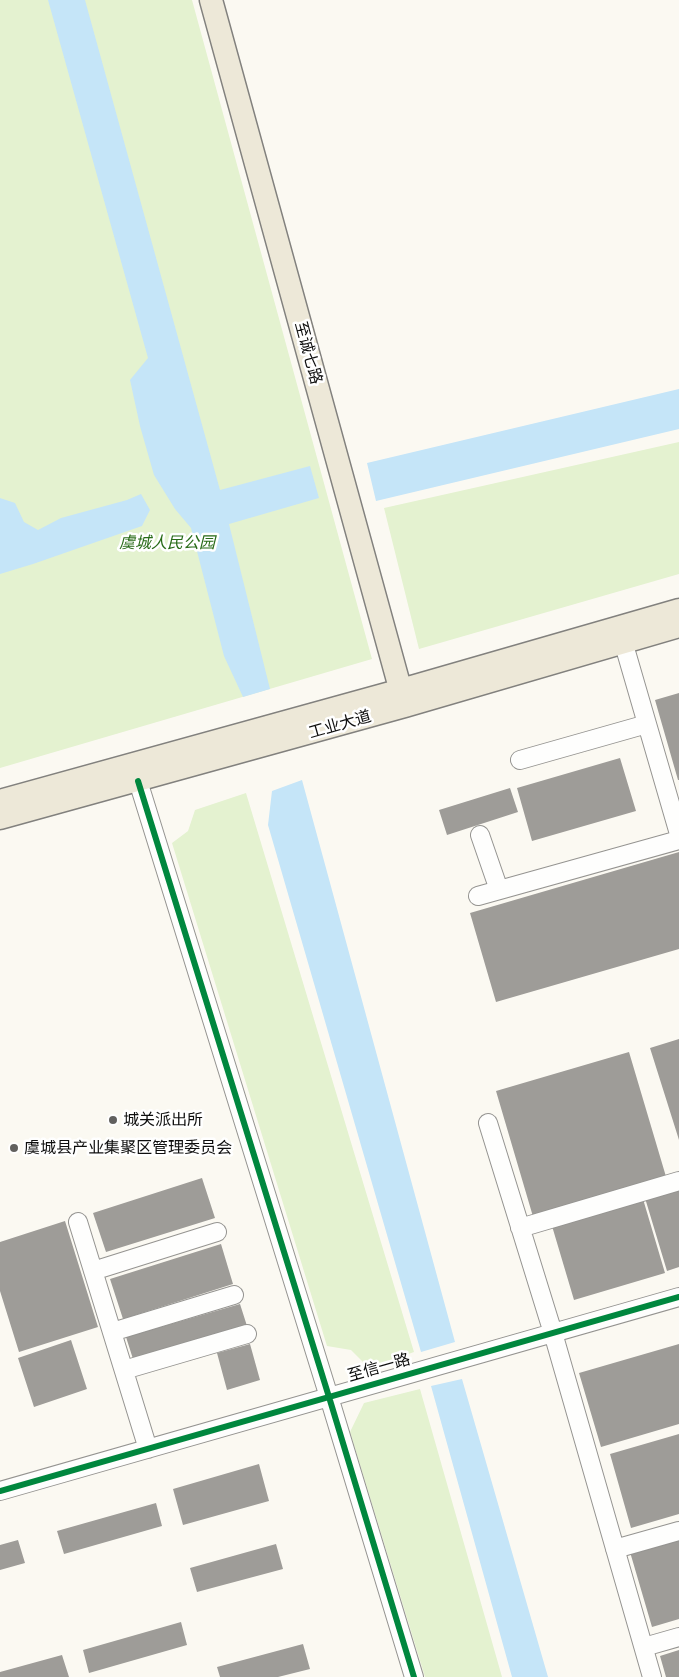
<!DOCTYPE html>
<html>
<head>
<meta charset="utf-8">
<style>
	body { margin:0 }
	canvas { display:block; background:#fbf9f2 }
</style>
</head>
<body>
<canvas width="679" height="1677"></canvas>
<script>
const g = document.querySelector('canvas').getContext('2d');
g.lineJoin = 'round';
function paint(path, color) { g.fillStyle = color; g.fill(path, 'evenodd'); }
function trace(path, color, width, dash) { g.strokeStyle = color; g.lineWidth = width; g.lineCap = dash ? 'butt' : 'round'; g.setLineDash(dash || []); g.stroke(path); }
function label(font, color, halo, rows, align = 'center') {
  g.font = font + ' "IBM Plex Serif","Noto Sans SC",serif'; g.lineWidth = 5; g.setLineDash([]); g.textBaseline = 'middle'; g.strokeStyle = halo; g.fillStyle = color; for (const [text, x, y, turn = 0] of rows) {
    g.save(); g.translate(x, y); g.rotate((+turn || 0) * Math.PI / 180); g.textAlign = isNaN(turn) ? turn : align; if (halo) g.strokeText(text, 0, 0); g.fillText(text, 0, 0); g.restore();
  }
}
const green = new Path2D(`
	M0 0H192L372 659 0 768Z
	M679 442V574L419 649 384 508Z
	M246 793 414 1352 369 1368 351 1350 327 1346 172 843 188 831 195 810Z
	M420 1389 502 1677H425L350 1432 364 1403Z`);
const water = new Path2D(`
	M48 0H85L220 490 310 466 319 498 229 524 270 689 243 697 224 656 191 528 175 509 154 475 140 426 130 380 148 358Z
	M679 389V429L376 501 367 463Z
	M141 494 150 510 142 526 33 564 0 574V498L15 503 24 522 38 530 61 518 127 500Z
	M302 780 455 1342 421 1352 268 825 272 791Z
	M462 1379 548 1677H512L431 1386Z`);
const building = new Path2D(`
	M679 693V780H678L655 700Z
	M620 758 636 811 532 841 517 788Z
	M510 788 518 812 447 835 439 810Z
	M679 852V949L496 1002 470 913Z
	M679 1039V1140L650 1048Z
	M629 1052 667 1180 534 1220 496 1091Z
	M202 1178 215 1218 106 1252 93 1213Z
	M679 1188V1267L667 1271 645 1198Z
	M643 1199 665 1273 574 1300 552 1226Z
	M65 1221 98 1327 19 1352 0 1291V1242Z
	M221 1244 233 1284 123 1319 110 1279Z
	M240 1304 247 1326 133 1359 126 1337Z
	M71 1340 87 1389 34 1407 18 1358Z
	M250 1344 260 1380 227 1390 217 1353Z
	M679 1344V1424L601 1447 579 1373Z
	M679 1434V1514L631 1528 610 1454Z
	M259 1464 269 1501 183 1525 173 1489Z
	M156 1503 162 1526 64 1554 57 1531Z
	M679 1538V1619L652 1627 630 1552Z
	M18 1540 25 1563 0 1570V1545Z
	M276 1544 283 1569 197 1592 190 1568Z
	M181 1622 187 1645 89 1673 83 1650Z
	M303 1644 310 1669 278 1677H220L217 1667Z
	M679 1650V1677H666L660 1656Z
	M62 1655 69 1677H0V1672Z`);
const minor = new Path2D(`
	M620 631 679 834
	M520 760 647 724
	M138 781 329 1397 414 1677
	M480 835 499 890
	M478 896 679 840
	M488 1123 553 1333 652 1677
	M78 1222 148 1449
	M520 1228 679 1181
	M93 1271 217 1232
	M112 1332 234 1295
	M124 1370 247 1334
	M0 1491 679 1297
	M615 1549 679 1531
	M644 1647 679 1637`);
const major = new Path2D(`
	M211 0 405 706
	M0 801 401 690 679 610
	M0 818 405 706 679 626`);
const cycleway = new Path2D(`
	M138 781 329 1397 414 1677
	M0 1491 679 1297`);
const markers = [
	[113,1120,5,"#61605e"],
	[14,1148,5,"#61605e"]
];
const streetNames = [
	["至诚七路",308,353,75],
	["工业大道",340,725,-16],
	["至信一路",379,1368,-16]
];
const parkNames = [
	["虞城人民公园",167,543]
];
const poiNames = [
	["城关派出所",123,1120],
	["虞城县产业集聚区管理委员会",24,1148]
];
paint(green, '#e4f2d0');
paint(water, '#c5e5f8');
paint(building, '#9e9c98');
trace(minor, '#959491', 20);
trace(major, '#82817e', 25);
trace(minor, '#fefefd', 18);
trace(major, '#ede8d8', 22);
trace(cycleway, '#00873e', 6);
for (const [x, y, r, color] of markers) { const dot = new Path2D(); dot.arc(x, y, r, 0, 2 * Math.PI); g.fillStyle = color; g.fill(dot); trace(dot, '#fff', 2); }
label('16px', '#0e0e0e', '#fff', streetNames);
label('italic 16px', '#286b18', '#fff', parkNames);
label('16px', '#0e0e0e', '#fff', poiNames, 'left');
</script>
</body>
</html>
